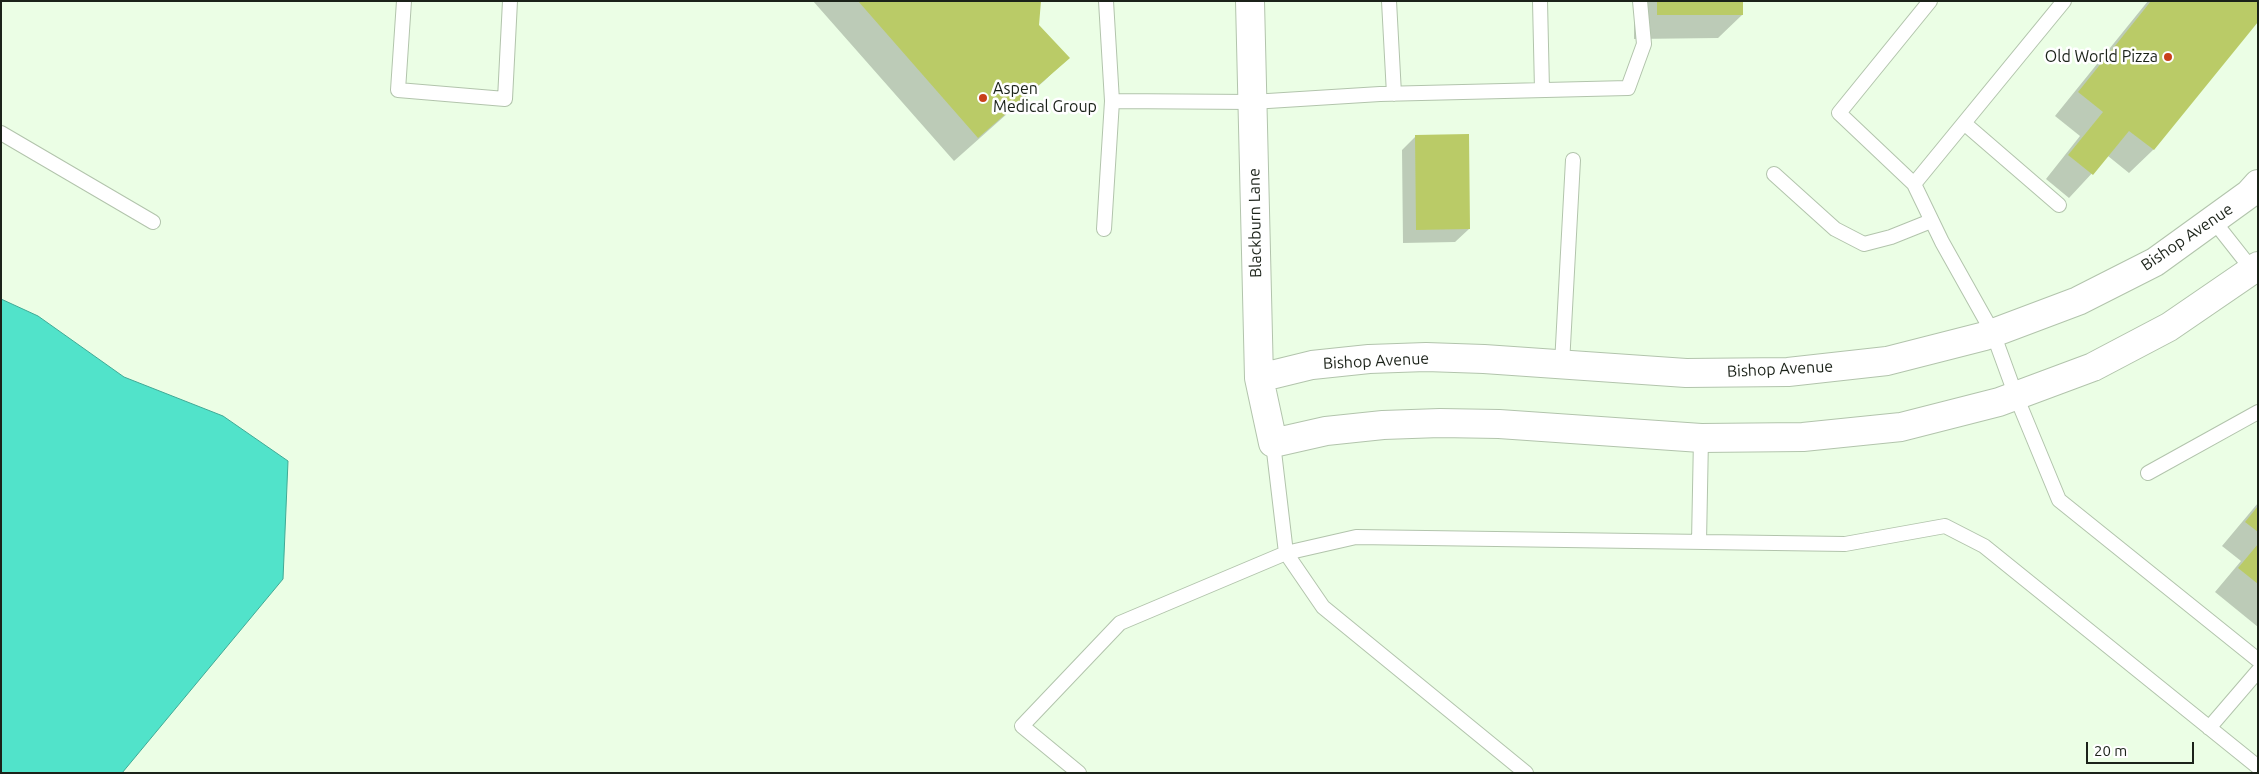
<!DOCTYPE html>
<html>
<head>
<meta charset="utf-8">
<style>
	body { margin:0 }
	#map { position:relative; width:2259px; height:774px; overflow:hidden; background:#ebfee5; font-family:Ubuntu,sans-serif }
	canvas { display:block }
	.frame { position:absolute; inset:0; border:2px solid #1b2219; pointer-events:none }
	.scale { position:absolute; left:2086px; top:742px; width:108px; height:22px; box-sizing:border-box; border:2px solid #1b2219; border-top:0; padding-left:6px; font-size:15px; line-height:18px; white-space:nowrap; color:#1b2219; -webkit-text-stroke:4px #fff; paint-order:stroke }
</style>
</head>
<body>
<div id="map">
<canvas width="2259" height="774"></canvas>
<div class="frame"></div>
<div class="scale">20 m</div>
</div>
<script>
const g = document.querySelector('canvas').getContext('2d');
g.lineJoin = 'round';
function paint(path, color) { g.fillStyle = color; g.fill(path, 'evenodd'); }
function trace(path, color, width, dash) { g.strokeStyle = color; g.lineWidth = width; g.lineCap = dash ? 'butt' : 'round'; g.setLineDash(dash || []); g.stroke(path); }
function label(font, color, halo, rows, align = 'center') {
  g.font = font + ' Ubuntu,sans-serif'; g.lineWidth = 5; g.setLineDash([]); g.textBaseline = 'middle'; g.strokeStyle = halo; g.fillStyle = color; for (const [text, x, y, turn = 0] of rows) {
    g.save(); g.translate(x, y); g.rotate((+turn || 0) * Math.PI / 180); g.textAlign = isNaN(turn) ? turn : align; if (halo) g.strokeText(text, 0, 0); g.fillText(text, 0, 0); g.restore();
  }
}
const water = new Path2D(`
	M1 299 38 316 124 377 223 416 288 461 283 579 122 773H1Z`);
const shadow = new Path2D(`
	M813 1H1017L1068 58 1044 81 954 161Z
	M1634 1H1742V15L1718 38 1634 39Z
	M2148 1H2258V20L2153 150 2129 173 2108 156 2069 198 2046 179 2080 136 2055 116Z
	M1416 136 1469 229 1455 242 1403 243 1402 150Z
	M2258 503V627L2215 592 2241 561 2222 546Z`);
const building = new Path2D(`
	M858 1H1041L1039 25 1070 58 978 138Z
	M1657 1H1743V15H1657Z
	M2151 1H2258V22L2154 150 2129 131 2093 175 2068 155 2103 112 2078 92Z
	M1469 134 1470 229 1416 230 1415 135Z
	M2258 506V532L2245 522Z
	M2258 544V584L2238 568Z`);
const lane = new Path2D(`
	M404 1 398 90 505 99 510 1
	M1106 1 1112 101 1252 102 1380 94 1628 88 1644 44 1640 1
	M1389 1 1394 94
	M1540 1 1542 90
	M1930 1 1839 113 1914 184 1942 242 1993 333 2016 396 2059 500 2258 660
	M1964 123 2059 205
	M1 133 153 222
	M1774 174 1835 229 1864 244 1891 237 1931 221
	M1914 184 2064 1
	M2213 220 2254 272
	M1104 229 1112 101
	M1562 364 1573 160
	M2148 473 2258 412
	M1699 542 1701 438
	M2209 728 2258 671
	M1079 773 1022 726 1120 623 1286 553 1273 443
	M1526 773 1323 607 1286 553 1356 537 1845 544 1945 526 1984 546 2258 767`);
const street = new Path2D(`
	M1250 1 1259 378 1273 443 1326 431 1383 425 1440 423 1499 424 1701 438 1803 437 1901 427 1999 402 2093 367 2169 327 2258 266
	M1259 378 1312 365 1369 359 1426 357 1484 359 1686 373 1788 372 1887 361 1985 336 2078 301 2155 262 2249 194 2258 184`);
const markers = [
	[2168,57,5,"#c9401a"],
	[983,98,5,"#c9401a"]
];
const poiNames = [
	["Old World Pizza",2158,57],
	["Aspen",993,89,"left"],
	["Medical Group",993,107,"left"]
];
const streetNames = [
	["Blackburn Lane",1255,223,-91],
	["Bishop Avenue",2187,237,-34],
	["Bishop Avenue",1376,361,-3],
	["Bishop Avenue",1780,369,-3]
];
paint(water, '#51e3ca');
trace(water, '#41a995', 1);
paint(shadow, '#0003');
paint(building, '#bacb67');
trace(lane, '#b2c4ac', 16);
trace(street, '#b2c4ac', 30);
trace(lane, '#fff', 14);
trace(street, '#fff', 28);
for (const [x, y, r, color] of markers) { const dot = new Path2D(); dot.arc(x, y, r, 0, 2 * Math.PI); g.fillStyle = color; g.fill(dot); trace(dot, '#fff', 2); }
label('16px', '#1b2219', '#fff', poiNames, 'right');
label('16px', '#1b2219', '#fff', streetNames);
</script>
</body>
</html>
